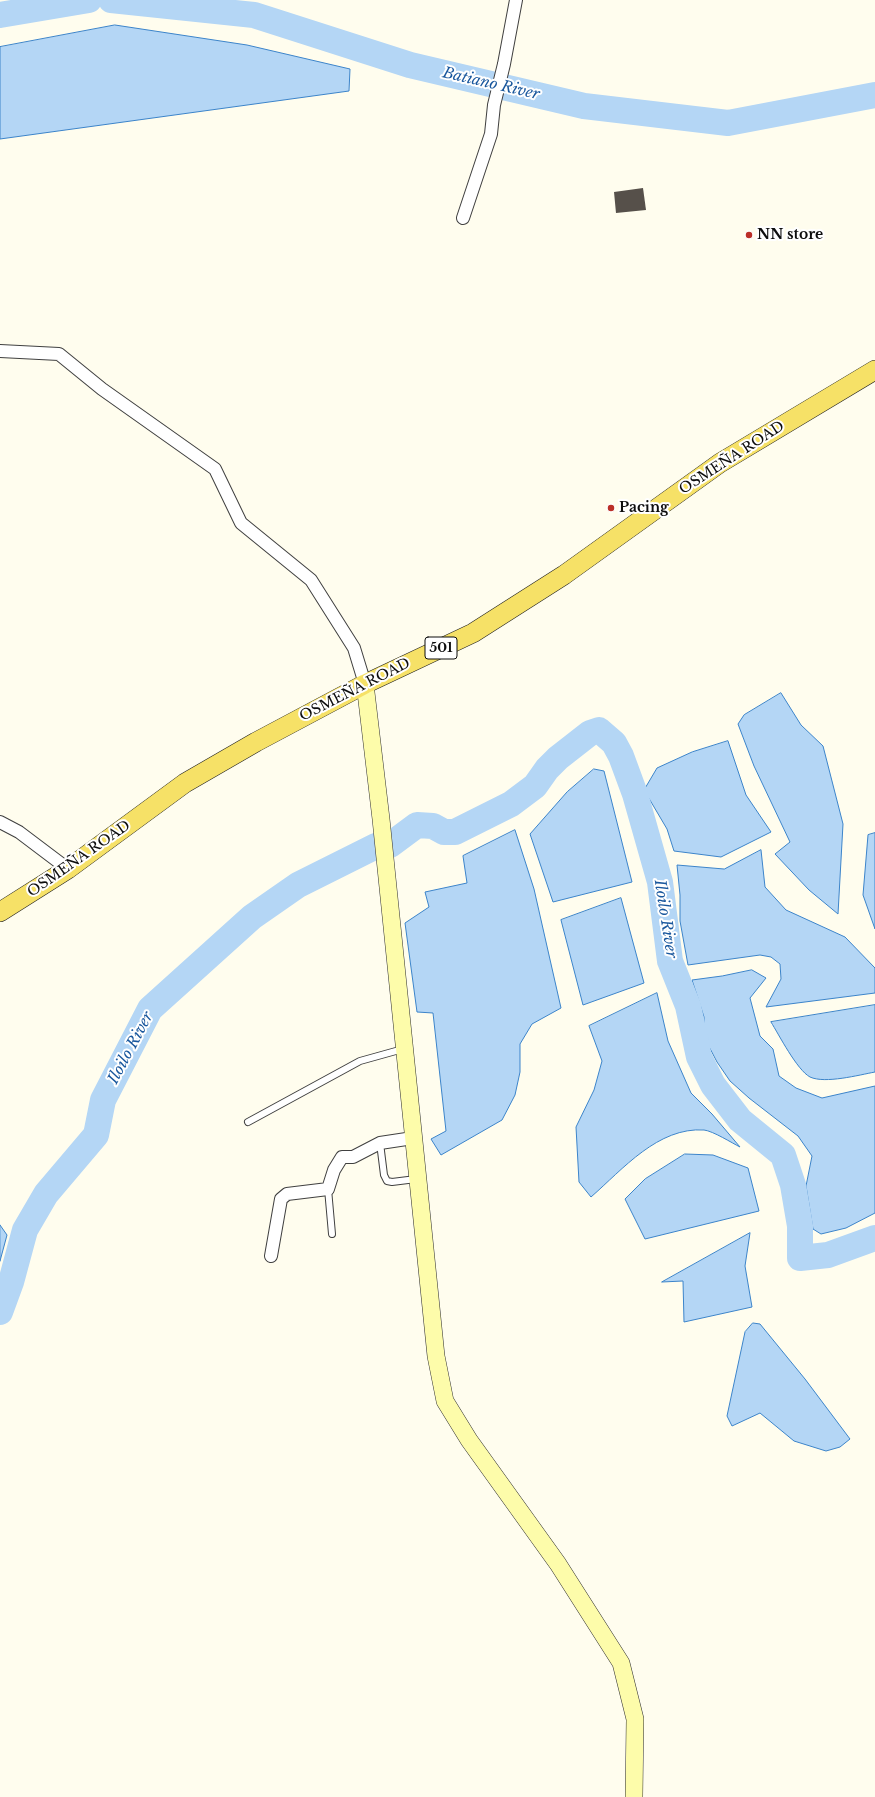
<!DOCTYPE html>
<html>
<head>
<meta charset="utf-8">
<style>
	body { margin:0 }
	canvas { display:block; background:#fffdee }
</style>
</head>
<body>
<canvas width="875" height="1797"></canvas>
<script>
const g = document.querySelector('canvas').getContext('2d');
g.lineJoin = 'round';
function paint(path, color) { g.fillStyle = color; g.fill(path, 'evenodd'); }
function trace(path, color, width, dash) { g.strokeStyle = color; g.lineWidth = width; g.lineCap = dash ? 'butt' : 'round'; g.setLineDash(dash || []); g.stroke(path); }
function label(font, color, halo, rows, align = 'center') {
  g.font = font + ' "Libre Baskerville",serif'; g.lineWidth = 4; g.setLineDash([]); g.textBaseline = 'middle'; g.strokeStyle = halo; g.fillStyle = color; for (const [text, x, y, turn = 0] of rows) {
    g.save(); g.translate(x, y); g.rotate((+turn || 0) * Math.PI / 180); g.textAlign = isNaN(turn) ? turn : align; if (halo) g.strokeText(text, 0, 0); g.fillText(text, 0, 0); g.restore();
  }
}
const water = new Path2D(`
	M115 25 247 45 350 69 349 91 0 139V47Z
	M781 693 801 725 823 746 843 824 838 914 809 890 775 854 790 842 754 766 738 724 744 715Z
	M728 741 746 795 771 832 721 857 674 851 667 829 644 790 657 768 692 752Z
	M594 769 604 771 632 882 553 902 530 834 567 792Z
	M515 830 534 889 561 1008 532 1024 520 1044V1072L515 1095 502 1120 441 1155 431 1139 446 1131 433 1013 417 1012 405 923 429 907 425 892 467 883 463 856Z
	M875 833V929L863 895 868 835Z
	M761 850 765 887 786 910 845 937 875 968V993L766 1007 781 979 780 964 771 957 760 955 688 965 680 921V895L677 865 724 869Z
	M621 898 644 983 583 1005 561 920Z
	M752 970 766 978 750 998 760 1036 773 1049 779 1076 796 1088 822 1098 875 1086V1213L846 1228 821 1234 813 1229 806 1186 812 1156 798 1136 749 1098 730 1081 717 1062 704 1037V1017L692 980 722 976Z
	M657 993 668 1041 691 1093 712 1114 740 1147C732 1143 713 1131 704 1130 658 1127 623 1169 591 1197L579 1182 576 1127 594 1090 602 1061 589 1026Z
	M875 1005V1072C859 1075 825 1084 810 1077 797 1070 779 1035 771 1022Z
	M685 1154 713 1155 748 1168 759 1211 645 1239 625 1199 645 1179Z
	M0 1225 7 1235 0 1261Z
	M750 1233 745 1266 752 1307 684 1322 683 1281 662 1282Z
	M753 1323 760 1324 805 1379 850 1439 840 1447 826 1451 794 1441 760 1413 732 1426 727 1416 745 1332Z`);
const river = new Path2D(`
	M111 0 254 15 410 65 584 106 728 123 875 95
	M0 15 89 0
	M390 845 417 825 433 826 444 832H455L511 804 535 786 547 769 558 758 590 733 599 730 614 743 621 756 635 794 660 882 670 961 688 1006 699 1057 713 1085 740 1120 783 1155 793 1185 800 1226V1258L828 1255 875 1238
	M0 1312 11 1282 25 1230 46 1194 96 1135 103 1100 150 1009 252 917 298 885 376 846`);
const building = new Path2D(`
	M643 188 646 210 616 213 614 192Z`);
const lane = new Path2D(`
	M248 1122 360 1061 403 1049
	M380 1143 384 1175 387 1181 392 1182 416 1179
	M328 1189 332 1234`);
const street = new Path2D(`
	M463 218 491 134 494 105 504 64 516 0
	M0 351 59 354 102 389 215 469 241 523 311 580 354 648 365 684
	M0 822 19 832 68 869
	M271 1256 281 1199 287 1194 328 1189 334 1170 342 1157H353L380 1143 413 1138`);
const secondary = new Path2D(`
	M365 684 381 819 436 1356 445 1401 469 1440 558 1564 621 1663 635 1719 634 1797`);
const primary = new Path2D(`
	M0 912 68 869 185 783 256 742 365 684 473 633 564 575 720 463 875 370`);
const markers = [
	[749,235,4,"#bb2f28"],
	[611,508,4,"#bb2f28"]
];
const shields = [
	[441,648,32]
];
const shieldNames = [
	["501",441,648]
];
const poiNames = [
	["NN store",757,235],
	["Pacing",619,508]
];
const streetNames = [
	["OSMEÑA ROAD",732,458,-33],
	["OSMEÑA ROAD",355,690,-27],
	["OSMEÑA ROAD",79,859,-35]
];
const waterNames = [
	["Batiano River",491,84,13],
	["Iloilo River",665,919,81],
	["Iloilo River",131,1048,-62]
];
paint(water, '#b4d6f5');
trace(water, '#3c84ca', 1);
trace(river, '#b4d6f5', 26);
paint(building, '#56504a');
trace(lane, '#404040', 8);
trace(street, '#404040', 14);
trace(secondary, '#2f2f2f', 18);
trace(primary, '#1e1e1e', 20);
trace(lane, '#fff', 6);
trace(street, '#fff', 12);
trace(secondary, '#fdfcaa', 17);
trace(primary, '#f6e167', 19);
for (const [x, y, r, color] of markers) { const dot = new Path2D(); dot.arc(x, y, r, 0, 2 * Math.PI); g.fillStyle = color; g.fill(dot); trace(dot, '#fff', 1.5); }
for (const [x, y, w] of shields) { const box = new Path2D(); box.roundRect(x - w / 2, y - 11, w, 22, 3); g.fillStyle = '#fff'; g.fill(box); trace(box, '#0d0d0d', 1); }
label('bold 13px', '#0d0d0d', null, shieldNames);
label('bold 14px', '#0d0d0d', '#fff', poiNames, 'left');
label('14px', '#0d0d0d', '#fff', streetNames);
label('italic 15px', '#19579d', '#fff', waterNames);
</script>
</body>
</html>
